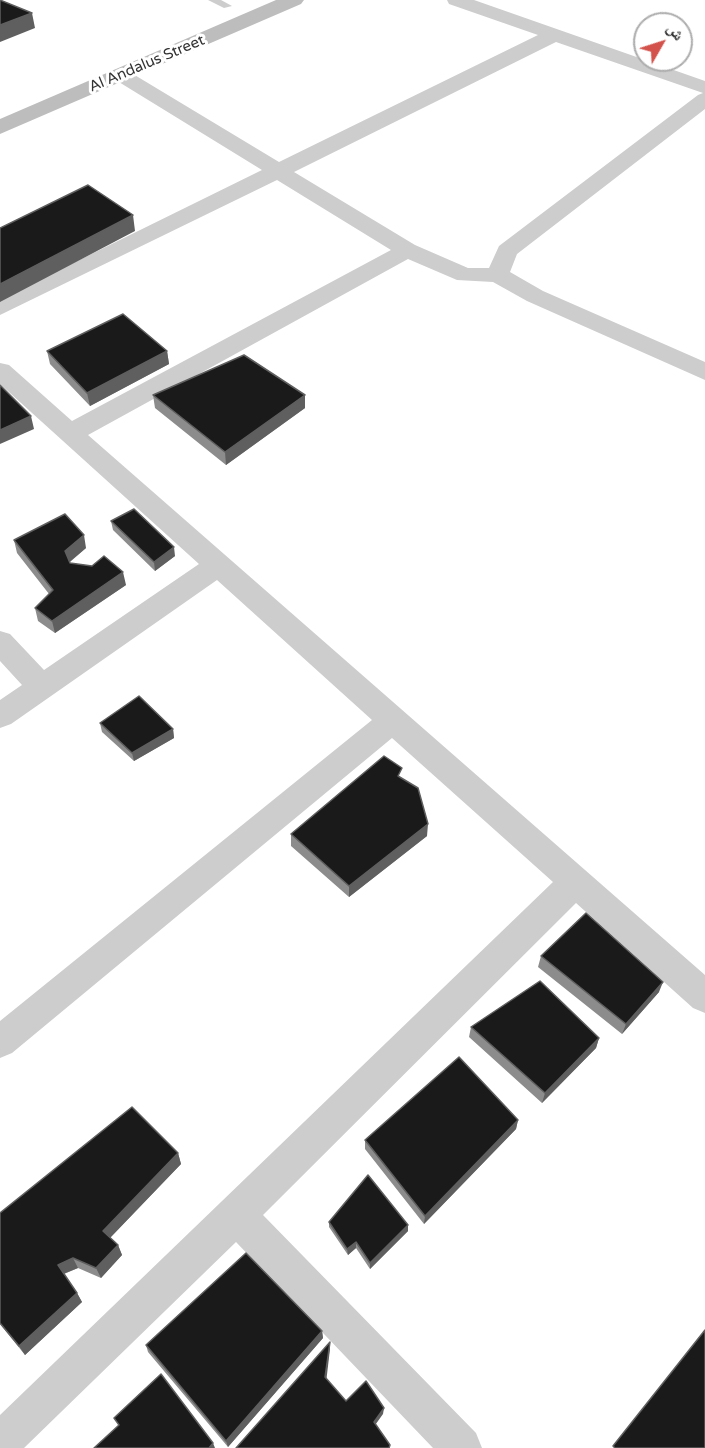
<!DOCTYPE html>
<html>
<head>
<meta charset="utf-8">
<style>
	body { margin:0 }
	#map { position:relative; width:705px; height:1448px; overflow:hidden; background:#fff; font-family:"Varela Round","Noto Naskh Arabic",sans-serif }
	canvas { display:block }
	.north { position:absolute; left:633px; top:12px; width:60px; height:60px; box-sizing:border-box; background:#fff; border:2px solid #adadad; border-radius:50%; rotate:51deg; font-size:16px; font-weight:700; line-height:24px; text-align:center; color:#333 }
	.north::after { content:''; display:block; margin:auto; width:21px; height:27px; background:#d3524b; clip-path:polygon(50% 0,100% 100%,50% 72%,0 100%) }
</style>
</head>
<body>
<div id="map">
<canvas width="705" height="1448"></canvas>
<div class="north">ش</div>
</div>
<script>
const g = document.querySelector('canvas').getContext('2d');
g.lineJoin = 'round';
function paint(path, color) { g.fillStyle = color; g.fill(path, 'evenodd'); }
function trace(path, color, width, dash) { g.strokeStyle = color; g.lineWidth = width; g.lineCap = dash ? 'butt' : 'round'; g.setLineDash(dash || []); g.stroke(path); }
function label(font, color, halo, rows, align = 'center') {
  g.font = font + ' "Varela Round",sans-serif'; g.lineWidth = 6; g.setLineDash([]); g.textBaseline = 'middle'; g.strokeStyle = halo; g.fillStyle = color; for (const [text, x, y, turn = 0] of rows) {
    g.save(); g.translate(x, y); g.rotate((+turn || 0) * Math.PI / 180); g.textAlign = isNaN(turn) ? turn : align; if (halo) g.strokeText(text, 0, 0); g.fillText(text, 0, 0); g.restore();
  }
}
const service = new Path2D(`
	M208 0H221L232 6 224 8Z`);
const minor = new Path2D(`
	M447 0H474L705 81V109L517 254 510 272 543 291 705 362V380L527 301 493 282 457 280 408 259 88 435 705 975V1013L693 1008 576 903 263 1215 476 1433 482 1448H433L236 1242 24 1448H0V1415L553 882 392 738 12 1053 0 1058V1021L372 720 217 580 11 724 0 728V700L22 685 0 661V631L10 634 44 670 199 564 0 384V363L9 365 72 421 391 250 277 180 0 315V299L262 170 114 79 111 75 114 71H128L279 162 538 35 449 4ZM556 42 703 93 698 95 499 246 489 268H468L415 245 294 172Z`);
const secondary = new Path2D(`
	M276 0H304L301 4 0 134V119Z`);
const wall = new Path2D(`
	M47 351H167L169 364 90 406 50 364Z
	M153 395H305V408L226 465 155 408Z
	M111 521 175 556 155 571 113 530Z
	M14 540 86 548 70 562V563L126 585 55 633 38 621 35 608 49 594 17 553Z
	M100 723 173 729 174 738 134 761 102 732Z
	M401 777 427 836 349 897 291 846V834Z
	M541 956 659 992 622 1034 538 967Z
	M471 1027 599 1038 596 1048 542 1103 469 1037Z
	M518 1120 516 1129 424 1224 365 1149V1140Z
	M178 1153 181 1164 110 1238 118 1245 122 1255 101 1278 78 1268 64 1274 77 1293 82 1302 25 1355 0 1324V1213Z
	M329 1222 408 1225V1231L370 1269 356 1248 348 1255 329 1227Z
	M322 1331 323 1338 228 1447 148 1352 146 1345Z`);
const shadedWall = new Path2D(`
	M32 13 35 28 0 42V25Z
	M133 215 135 231 0 302V284Z
	M167 351 169 364 90 406 87 393Z
	M305 395V408L226 465 225 452Z
	M31 416 34 429 0 444V430Z
	M84 535 86 548 67 564 65 551Z
	M174 547 175 556 155 571 154 562Z
	M123 572 126 585 55 633 52 621Z
	M173 729 174 738 134 761 132 753Z
	M428 824 427 836 349 897V886Z
	M663 982 659 992 622 1034 626 1024Z
	M599 1038 596 1048 542 1103 545 1093Z
	M518 1120 516 1129 424 1224 425 1216Z
	M178 1153 181 1164 107 1241 103 1231Z
	M408 1225V1231L370 1269V1263Z
	M356 1242V1248L348 1255 347 1249Z
	M118 1245 122 1255 101 1278 96 1268Z
	M73 1258 78 1268 63 1274 58 1265Z
	M77 1293 82 1302 25 1355 19 1346Z
	M322 1331 323 1338 228 1447 226 1441Z
	M330 1342V1349L326 1383 325 1377Z
	M384 1408 383 1414 373 1428 374 1422Z
	M213 1443 215 1448H209Z`);
const building = new Path2D(`
	M0 0 32 13 0 25Z
	M88 185 133 215 0 284V228Z
	M123 314 167 351 87 393 47 351Z
	M244 355 305 395 225 452 153 395Z
	M0 385 31 416 0 430Z
	M134 509 174 547 154 562 111 521Z
	M65 514 84 535 65 551 70 563 92 566 104 556 123 572 52 621 35 608 53 590 14 540Z
	M139 696 173 729 132 753 100 723Z
	M384 756 402 768 398 776 418 788 428 824 349 886 291 834Z
	M586 913 663 982 626 1024 541 956Z
	M540 981 599 1038 545 1093 471 1027Z
	M459 1057 518 1120 425 1216 365 1140Z
	M132 1107 178 1153 103 1231 118 1245 96 1268 73 1258 58 1265 77 1293 19 1346 0 1323V1213Z
	M368 1175 408 1225 370 1263 356 1242 347 1249 329 1222Z
	M246 1253 322 1331 226 1441 146 1345Z
	M705 1330V1448H615L613 1446Z
	M330 1342 325 1377 346 1401 366 1381 384 1408 374 1422 390 1445 389 1448H236Z
	M161 1374 213 1443 209 1448H94L119 1425 114 1418Z`);
const farStreetnames = [
	["Al Andalus Street",147,64,-23]
];
paint(service, '#cdcdcd');
paint(minor, '#cdcdcd');
paint(secondary, '#bdbdbd');
paint(wall, '#8c8c8c');
paint(shadedWall, '#5f5f5f');
paint(building, '#1a1a1a');
trace(building, '#5f5f5f', 1.5);
label('15px', '#333', '#fff', farStreetnames);
</script>
</body>
</html>
